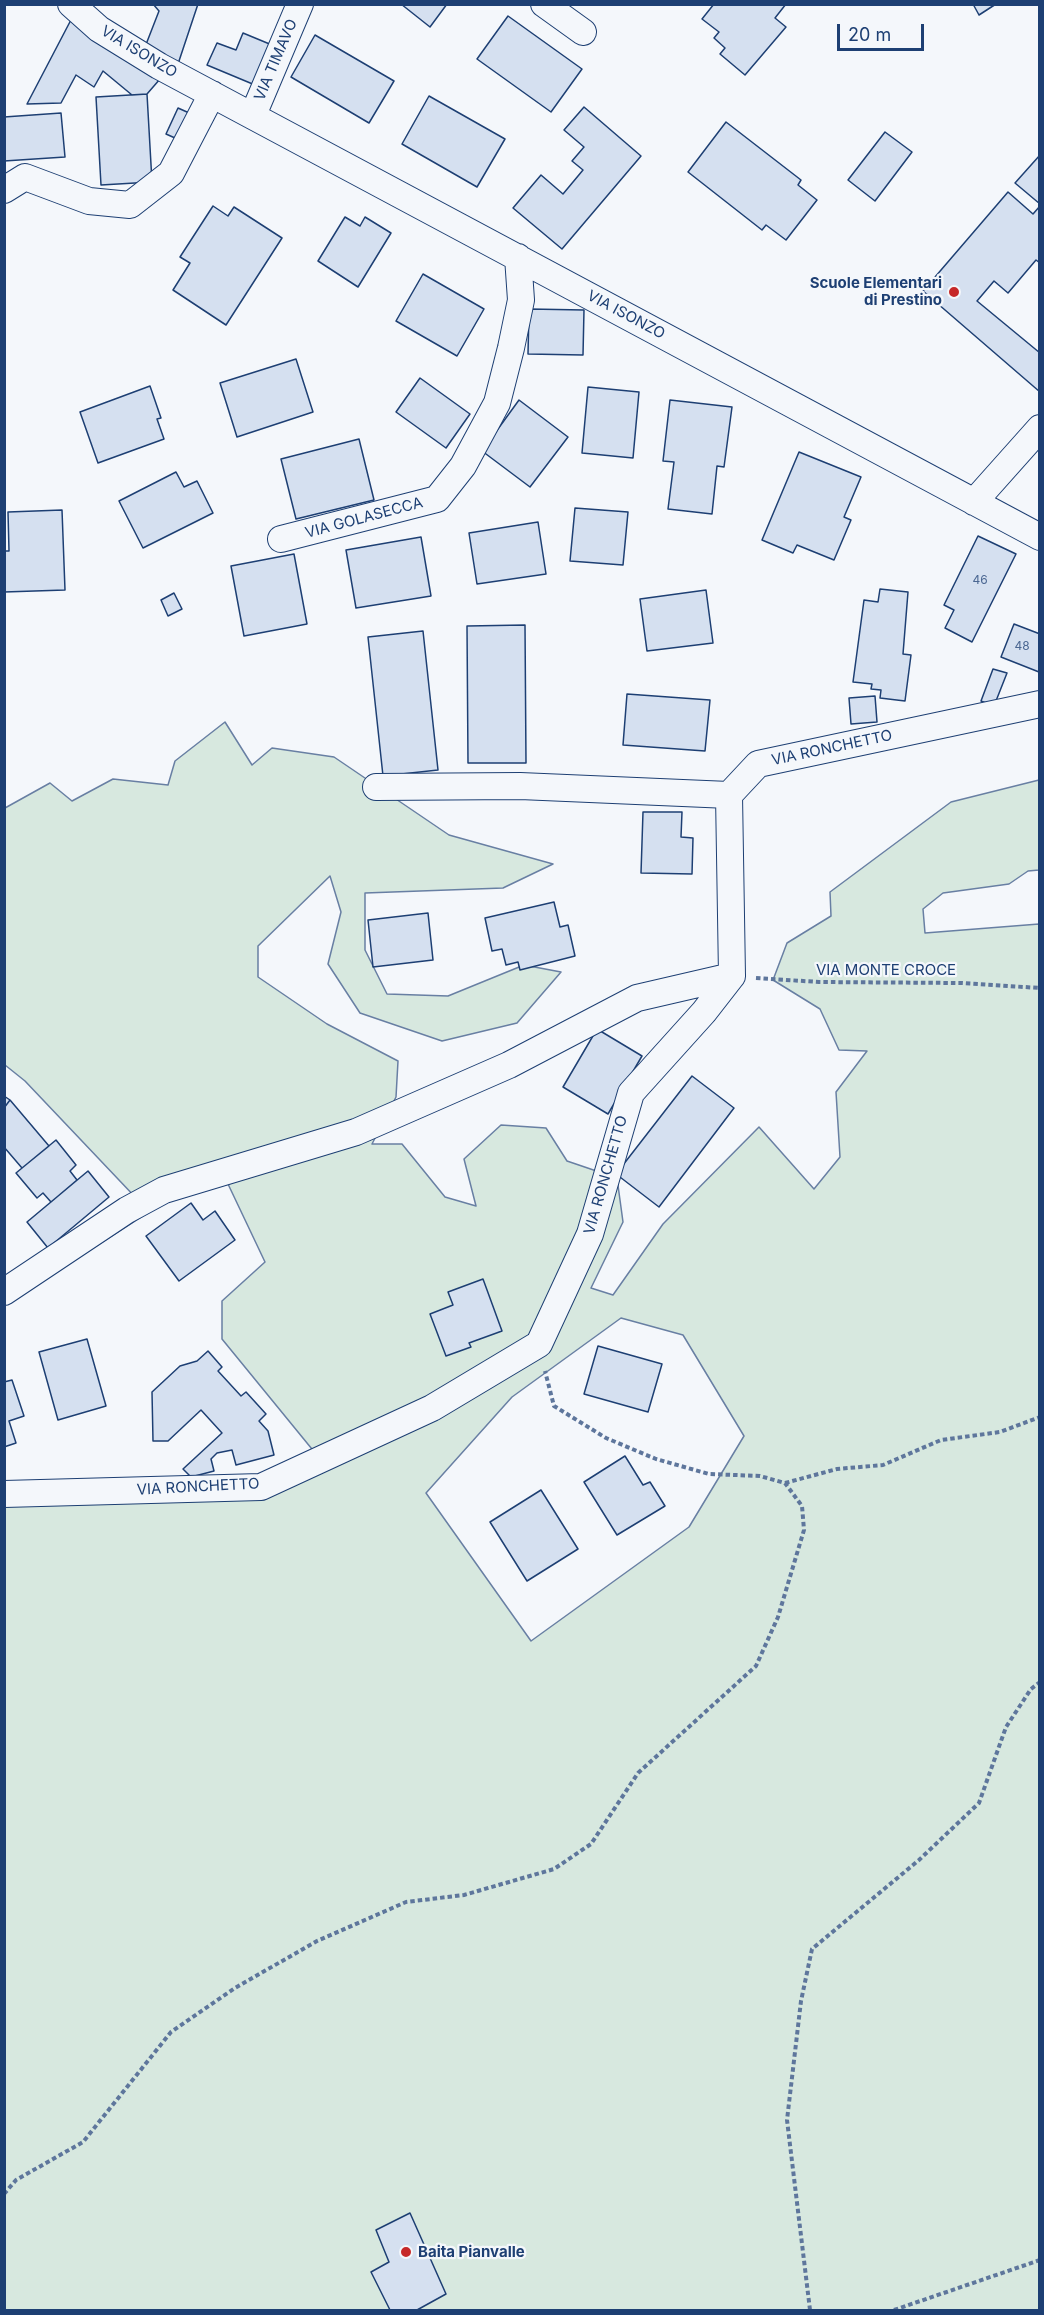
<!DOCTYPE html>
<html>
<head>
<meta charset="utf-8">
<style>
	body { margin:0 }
	#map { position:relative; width:1044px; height:2315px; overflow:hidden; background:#f4f7fb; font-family:Inter,sans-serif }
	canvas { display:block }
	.frame { position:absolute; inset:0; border:6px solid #1d3f73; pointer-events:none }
	.scale { position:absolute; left:837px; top:24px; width:87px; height:27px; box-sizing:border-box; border:3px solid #1d3f73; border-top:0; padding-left:8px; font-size:18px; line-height:21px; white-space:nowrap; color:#1d3f73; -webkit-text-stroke:4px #f4f7fb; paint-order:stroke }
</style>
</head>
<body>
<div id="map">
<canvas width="1044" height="2315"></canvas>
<div class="frame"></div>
<div class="scale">20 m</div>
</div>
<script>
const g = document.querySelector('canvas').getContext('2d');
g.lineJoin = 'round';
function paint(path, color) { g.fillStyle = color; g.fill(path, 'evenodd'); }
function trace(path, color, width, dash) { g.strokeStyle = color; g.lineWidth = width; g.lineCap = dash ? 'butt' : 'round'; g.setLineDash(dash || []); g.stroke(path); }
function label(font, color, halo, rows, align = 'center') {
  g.font = font + ' Inter,sans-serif'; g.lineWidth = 4.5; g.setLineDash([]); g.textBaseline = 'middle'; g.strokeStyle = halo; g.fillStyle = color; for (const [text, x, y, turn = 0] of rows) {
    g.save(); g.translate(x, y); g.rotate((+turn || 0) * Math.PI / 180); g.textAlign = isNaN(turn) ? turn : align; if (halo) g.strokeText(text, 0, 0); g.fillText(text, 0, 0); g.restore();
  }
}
const green = new Path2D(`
	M225 722 252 765 272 748 334 757 449 835 553 864 503 888 365 893V950L387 994 448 996 524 965 561 972 517 1023 442 1041 360 1013 328 964 341 912 330 876 258 946V977L327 1024 398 1061 396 1097 372 1144H402L445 1197 476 1206 464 1159 501 1125 546 1128 567 1161 617 1178 623 1222 591 1288 613 1295 663 1224 759 1127 814 1189 840 1157 836 1092 867 1051 839 1050 820 1009 773 980 787 943 831 916 830 892 951 802 1039 780V870L1028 871 1009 884 943 893 923 909 925 933 1039 924V2310H5V1484L260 1480 316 1454 222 1339V1301L265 1262 228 1184 166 1201 15 1298 137 1199 25 1081 5 1065V808L50 783 72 801 113 779 168 785 175 761ZM621 1318 683 1335 744 1436 689 1527 531 1641 426 1493 512 1397Z`);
const building = new Path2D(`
	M153 4H198L178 64 145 47 159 11Z
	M401 4H447L430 27Z
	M714 4H786L775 18 786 27 745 75 720 54 725 48 714 38 719 32 702 19Z
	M973 4H996L979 15Z
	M73 16 160 79 147 94 132 95 103 71 94 87 76 75 61 103 27 104Z
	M508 16 582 69 551 112 477 59Z
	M243 33 272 45 255 85 207 65 217 43 236 50Z
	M315 35 394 81 369 123 291 77Z
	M147 94 152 182 101 185 96 97Z
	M429 96 505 139 477 187 402 144Z
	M584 107 641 156 562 249 513 208 541 175 563 194 583 170 572 161 584 147 564 130Z
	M178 108 196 116 184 142 166 134Z
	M61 113 65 157 4 161V117Z
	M726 122 801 180 798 185 817 200 786 240 766 225 762 230 688 172Z
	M885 132 912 152 875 201 848 180Z
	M1040 155V204L1015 183Z
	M1008 192 1033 214 1040 206V263L1036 260 1008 293 994 281 977 301 1040 353V392L923 291Z
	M213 206 228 216 234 207 282 238 226 325 173 290 190 263 180 257Z
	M345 217 360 226 365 217 391 233 358 287 318 261Z
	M423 274 484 309 457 356 396 321Z
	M529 309 584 310 583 355 528 354Z
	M296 359 313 412 237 437 220 383Z
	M420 378 470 414 446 448 396 412Z
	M150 386 161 418 157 419 164 439 98 463 80 412Z
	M588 387 639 392 633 458 582 453Z
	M519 400 568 437 530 487 482 451Z
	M670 400 732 407 724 467 717 466 712 514 668 509 674 462 663 461Z
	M359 439 374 500 296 519 281 459Z
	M799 452 861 477 844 517 851 520 834 560 797 545 793 553 762 540Z
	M176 472 184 487 197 481 213 513 143 548 119 501Z
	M575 508 628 512 623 565 570 561Z
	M62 510 65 590 4 592V551H9L8 512Z
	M538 522 546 574 477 584 469 533Z
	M978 536 1016 554 972 642 945 628 954 610 944 605Z
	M421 537 431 596 356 608 346 550Z
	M294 554 307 624 244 636 231 566Z
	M880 589 908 592 903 654 911 655 905 701 880 698 881 690 871 689 872 684 853 682 864 600 878 602Z
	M706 590 713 643 647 651 640 599Z
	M174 593 182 609 168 616 161 600Z
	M1014 624 1040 634 1039 672 1001 657Z
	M525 625 526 763H468L467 626Z
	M423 631 438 770 383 776 368 637Z
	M993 669 1007 673 994 706 981 701Z
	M627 694 710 700 705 751 623 745Z
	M875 696 877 722 851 724 849 698Z
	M643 812H682L681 837 693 838 692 874 641 873Z
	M554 902 560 927 568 925 575 956 520 970 518 962 506 965 502 949 492 951 485 918Z
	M428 913 433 960 373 967 368 920Z
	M597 1029 642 1056 608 1114 563 1087Z
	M692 1076 734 1108 659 1207 616 1174Z
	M4 1096 10 1100 4 1108Z
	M10 1100 49 1146 22 1168 4 1147V1108Z
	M56 1140 76 1165 70 1171 77 1180 51 1202 43 1193 37 1198 16 1173Z
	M88 1171 109 1197 48 1248 27 1222Z
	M191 1203 203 1220 215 1211 235 1240 179 1281 146 1236Z
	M483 1279 502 1331 469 1343 471 1347 446 1356 430 1314 453 1305 448 1292Z
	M87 1339 106 1406 58 1420 39 1352Z
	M598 1346 662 1364 648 1412 584 1394Z
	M208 1351 222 1367 218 1371 241 1396 246 1392 266 1414 259 1421 268 1431 274 1455 236 1465 232 1450 217 1453 211 1459 214 1471 191 1477 183 1469 222 1433 201 1410 168 1441H153L152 1392 180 1366 197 1361Z
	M12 1380 24 1416 9 1421 16 1443 4 1447V1382Z
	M625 1456 643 1485 650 1482 665 1506 617 1535 584 1482Z
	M541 1490 578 1549 527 1581 490 1522Z
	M410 2213 446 2294 417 2310H390L371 2272 389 2262 376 2230Z`);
const path = new Path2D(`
	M756 978 819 982 961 983 1040 988
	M785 1483 837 1469 883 1465 941 1440 1000 1432 1040 1417
	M4 2194 16 2180 83 2142 171 2032 235 1988 317 1941 406 1902 464 1895 554 1869 591 1844 638 1773 756 1666 778 1617 804 1530 802 1506 785 1483 760 1476 709 1474 656 1459 606 1438 554 1406 545 1371
	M810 2310 787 2120 801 2001 812 1949 919 1860 979 1803 1006 1727 1031 1689 1040 1682
	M894 2310 1040 2260`);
const street = new Path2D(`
	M71 4 99 29 159 66 1040 537
	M544 4 583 32
	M253 115 300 4
	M4 190 25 177 89 201 130 205 171 173 212 94
	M974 502 1040 428
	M281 539 437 499 463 466 497 403 511 348 521 300 518 257
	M376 787 520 786 729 795
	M4 1292 127 1210 164 1190 356 1132 509 1065 637 998 732 976
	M4 1494 261 1487 432 1408 539 1344 590 1234 631 1093 704 1012 732 976 729 795 758 764 1040 704`);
const markers = [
	[954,292,6,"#c62828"],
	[406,2252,6,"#c62828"]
];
const numberNames = [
	["46",980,580],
	["48",1022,646]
];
const streetNames = [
	["VIA ISONZO",139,52,31],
	["VIA TIMAVO",276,60,-67],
	["VIA ISONZO",626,315,28],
	["VIA GOLASECCA",364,518,-15],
	["VIA RONCHETTO",832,748,-12],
	["VIA MONTE CROCE",886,970],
	["VIA RONCHETTO",606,1175,-74],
	["VIA RONCHETTO",198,1487,-3]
];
const poiNames = [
	["Scuole Elementari",942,283],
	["di Prestino",942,300],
	["Baita Pianvalle",418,2252,"left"]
];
paint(green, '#d7e8df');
trace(green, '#687fa3', 1.5);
paint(building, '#d5e0f0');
trace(building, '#1d3f73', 1.5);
trace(street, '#1d3f73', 28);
trace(path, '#5e769c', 4, [4.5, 3]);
trace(street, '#f4f7fb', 26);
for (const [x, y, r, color] of markers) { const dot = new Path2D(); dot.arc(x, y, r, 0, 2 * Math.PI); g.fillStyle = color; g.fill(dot); trace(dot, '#f4f7fb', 2); }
label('12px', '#4b6792', null, numberNames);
label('15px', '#1d3f73', '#f4f7fb', streetNames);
label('bold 15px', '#1d3f73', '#f4f7fb', poiNames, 'right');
</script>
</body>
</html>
